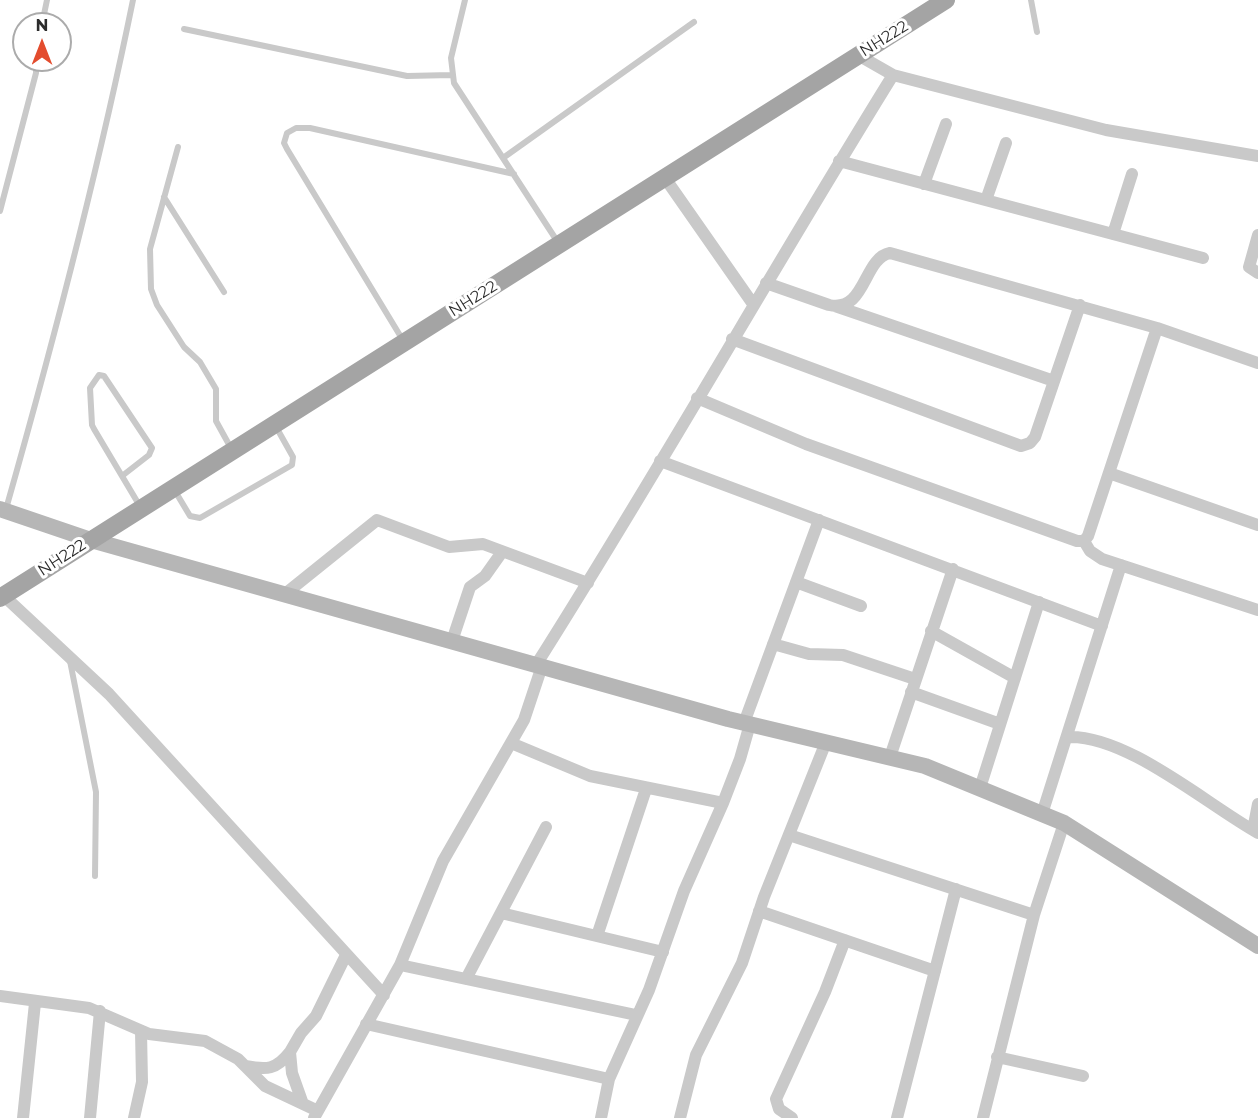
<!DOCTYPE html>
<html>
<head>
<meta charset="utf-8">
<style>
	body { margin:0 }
	#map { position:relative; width:1258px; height:1118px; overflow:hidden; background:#fff; font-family:Montserrat,sans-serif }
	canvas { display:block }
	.north { position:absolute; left:12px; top:12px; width:60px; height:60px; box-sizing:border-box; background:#fff; border:2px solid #ababab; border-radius:50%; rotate:0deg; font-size:16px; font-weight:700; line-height:24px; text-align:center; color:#2c2c2c }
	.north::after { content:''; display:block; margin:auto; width:21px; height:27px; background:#e34c2e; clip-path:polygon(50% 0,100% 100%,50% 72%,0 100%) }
</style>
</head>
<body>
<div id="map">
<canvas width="1258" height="1118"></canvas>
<div class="north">N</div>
</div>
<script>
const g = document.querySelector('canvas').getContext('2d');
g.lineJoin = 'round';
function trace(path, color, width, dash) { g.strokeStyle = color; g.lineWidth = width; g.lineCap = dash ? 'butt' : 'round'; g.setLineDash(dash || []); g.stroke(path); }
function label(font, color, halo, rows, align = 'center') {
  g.font = font + ' Montserrat,sans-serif'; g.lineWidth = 6; g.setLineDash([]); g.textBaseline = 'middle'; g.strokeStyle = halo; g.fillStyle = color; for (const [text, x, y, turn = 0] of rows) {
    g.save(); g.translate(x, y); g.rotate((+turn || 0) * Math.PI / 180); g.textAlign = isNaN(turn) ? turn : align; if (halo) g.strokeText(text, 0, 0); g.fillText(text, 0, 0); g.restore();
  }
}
const lane = new Path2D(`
	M465 0 451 58 454 83 559 244
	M1031 0 1037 32
	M42 24 47 0
	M184 29 407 76 451 75
	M178 147 150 249 151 289 157 305 184 347 200 362 216 389V421L232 450
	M503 158 694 22
	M164 197 224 292
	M0 211 36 73V60
	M404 342 287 149 284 143 287 133 296 128H310L514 174
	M122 476 149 455 152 448 104 376 99 375 90 388 92 425 94 429 141 508
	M175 491 190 516 200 518 292 465 293 457 275 425
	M6 509C54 340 98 172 133 0
	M70 661 96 792 95 876`);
const street = new Path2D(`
	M858 55 893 75 1106 130 1258 156
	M839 161 1203 258
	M665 178 753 304
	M924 184 946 124
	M986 200 1006 143
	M1113 234 1132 174
	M1258 235 1249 267 1258 273
	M766 283 829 305C866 313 863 258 890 253L1157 328 1258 363
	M835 306 1054 381
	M732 339 1021 446 1030 443 1035 437 1080 305
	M697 398 806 444 1077 541H1084L1088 536 1157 328
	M660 461 1102 626
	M1109 473 1258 525
	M1084 541 1090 551 1102 559 1258 610
	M796 582 861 606
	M285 594 377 520 449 547 483 544 588 583
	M4 596 109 694 384 995
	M931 631 1015 678
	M452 641 470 587 485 576 502 552
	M773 644 809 654 843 655 915 679
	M536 665C659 471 772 270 893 75
	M911 692 1000 724
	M744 723 819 520
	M1067 737C1126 734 1206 804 1258 833
	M511 743 590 776 723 803
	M890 757 953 569
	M980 788 1039 602
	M1042 814 1121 565
	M1253 830 1258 804
	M789 835 1034 915
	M759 911 935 971
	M501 913 663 952
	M597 936 646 789
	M400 965 636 1015
	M466 979 546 827
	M0 996 89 1008 149 1034 205 1041 238 1059 265 1086 318 1111
	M366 1024 609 1079
	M997 1057 1083 1076
	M245 1066C267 1070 276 1070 290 1052
	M303 1104 292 1073 290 1052 301 1033 316 1016 346 955
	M23 1118 35 1003
	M90 1118 100 1011
	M134 1118 142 1082 141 1031
	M314 1118 400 965 443 861 524 720 542 666
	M601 1118 609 1079 649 990 684 891 723 803 740 759 750 724
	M680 1118 696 1055 742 963 764 897 826 742
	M792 1118 779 1109 776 1099 825 992 845 940
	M897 1118 956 889
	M983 1118 1034 915 1064 823`);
const secondary = new Path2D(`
	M0 509 91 540 728 719 925 766 1064 823 1258 946`);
const primary = new Path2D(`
	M0 598 946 0`);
const streetNames = [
	["NH222",884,39,-32],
	["NH222",473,299,-32],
	["NH222",62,558,-33]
];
trace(lane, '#c9c9c9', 6);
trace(street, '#c9c9c9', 12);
trace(secondary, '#b6b6b6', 16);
trace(primary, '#a4a4a4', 18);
label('16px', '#2c2c2c', '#fff', streetNames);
</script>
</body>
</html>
